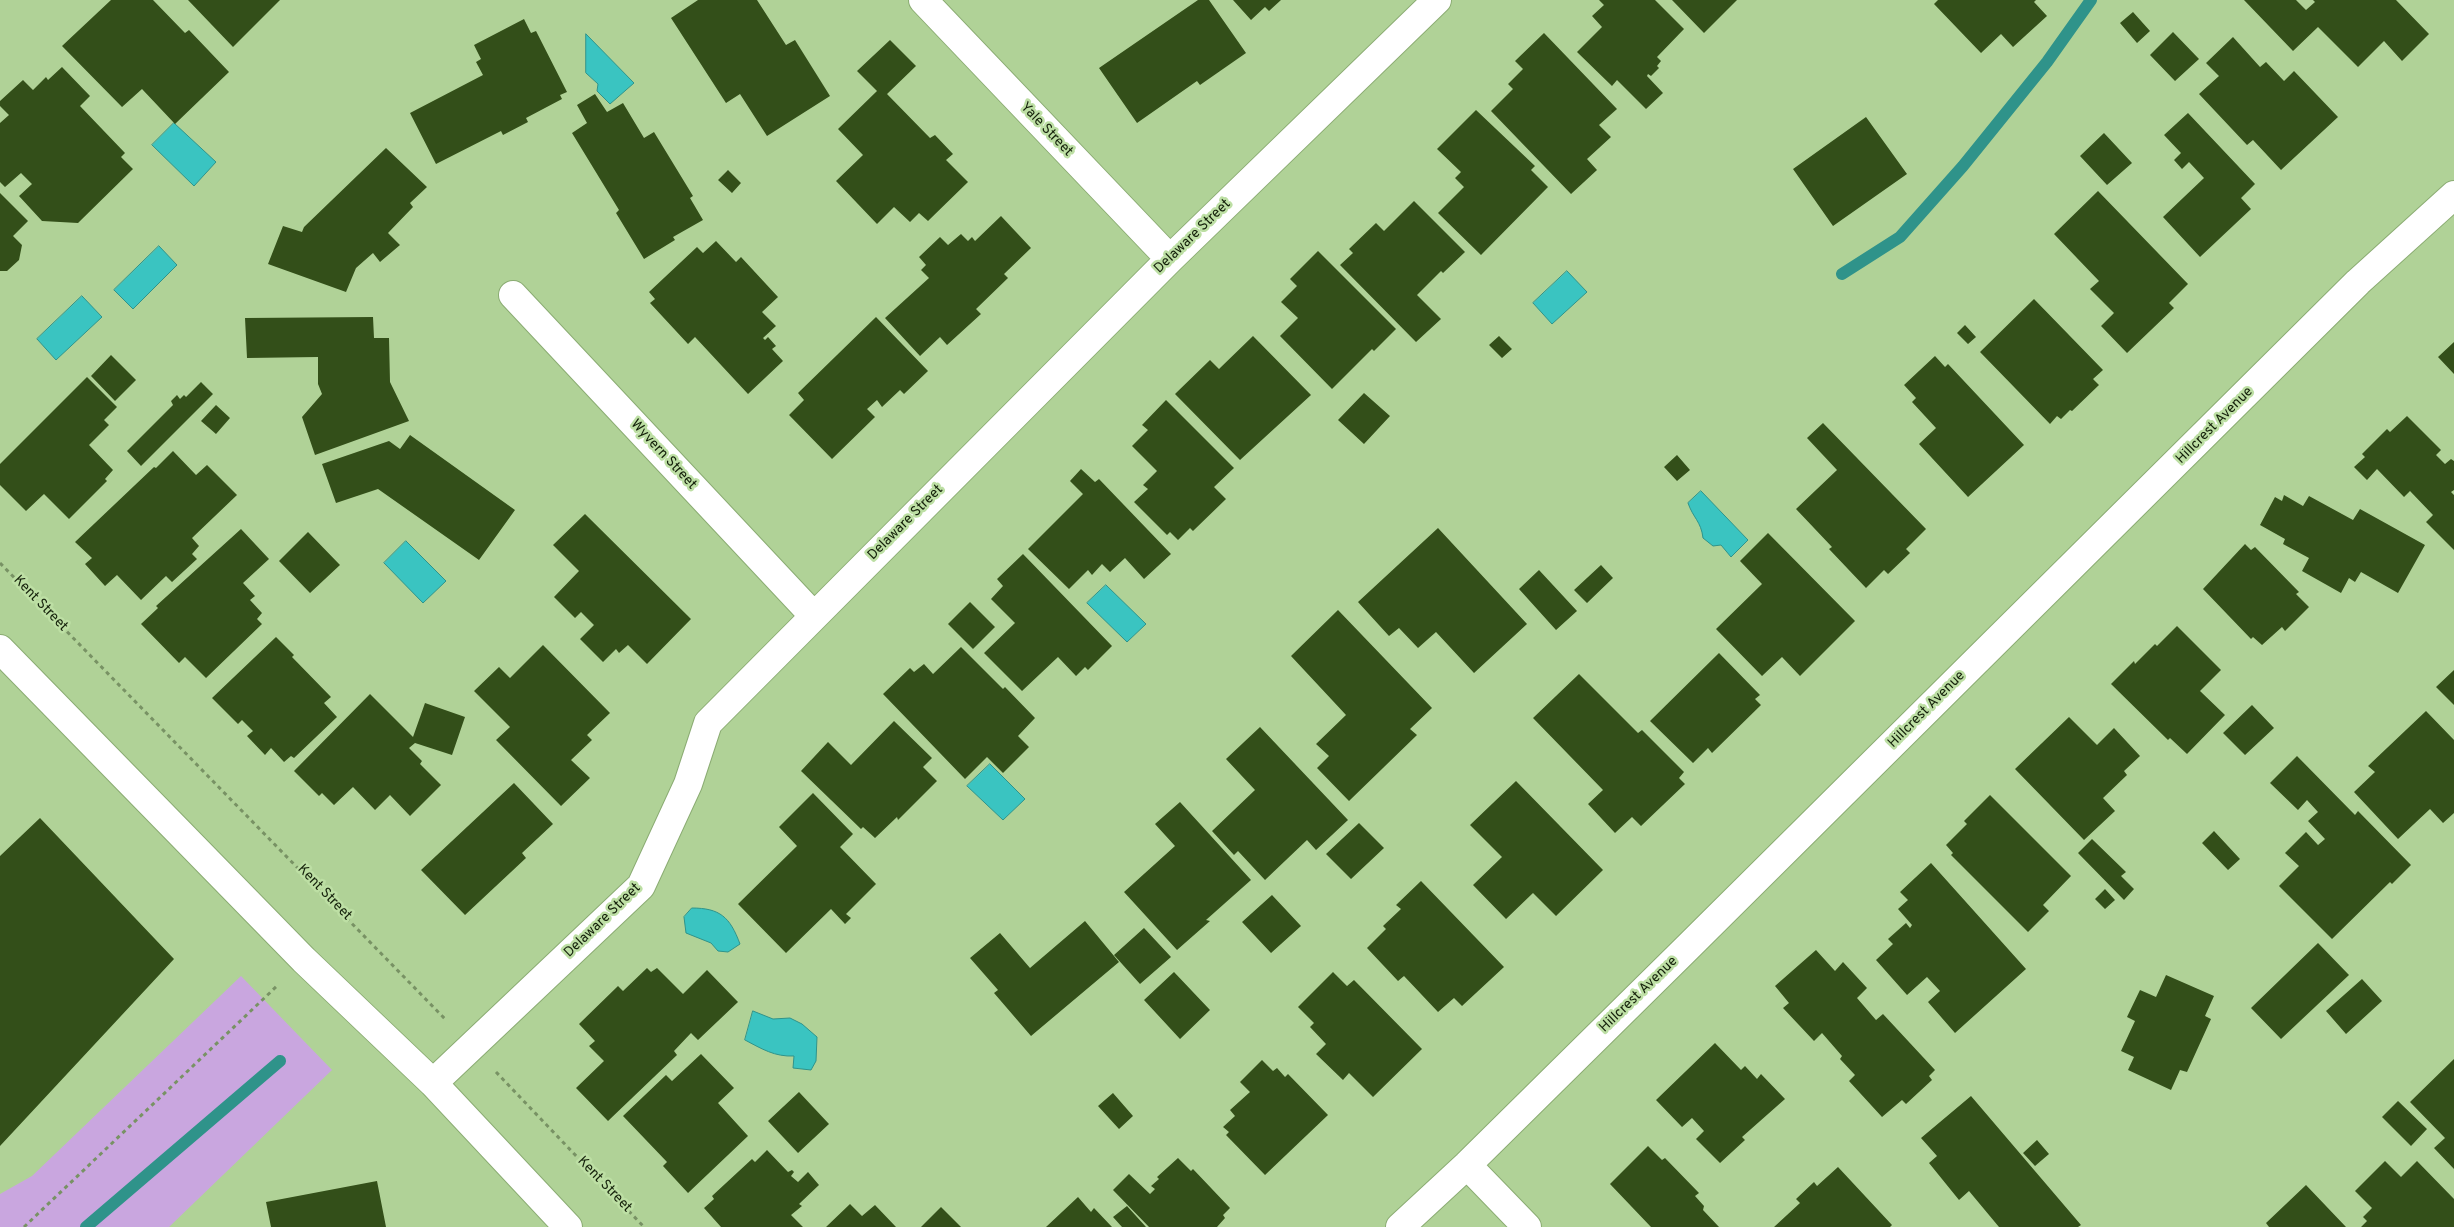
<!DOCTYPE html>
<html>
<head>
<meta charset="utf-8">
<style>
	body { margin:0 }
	canvas { display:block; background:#b0d297 }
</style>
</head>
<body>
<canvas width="2454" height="1227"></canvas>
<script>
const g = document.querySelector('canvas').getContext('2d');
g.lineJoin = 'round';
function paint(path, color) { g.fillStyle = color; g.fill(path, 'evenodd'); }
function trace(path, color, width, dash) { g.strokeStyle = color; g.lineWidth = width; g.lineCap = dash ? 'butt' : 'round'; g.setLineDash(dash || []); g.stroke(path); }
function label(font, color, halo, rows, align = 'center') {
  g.font = font + ' Overpass,sans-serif'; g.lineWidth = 5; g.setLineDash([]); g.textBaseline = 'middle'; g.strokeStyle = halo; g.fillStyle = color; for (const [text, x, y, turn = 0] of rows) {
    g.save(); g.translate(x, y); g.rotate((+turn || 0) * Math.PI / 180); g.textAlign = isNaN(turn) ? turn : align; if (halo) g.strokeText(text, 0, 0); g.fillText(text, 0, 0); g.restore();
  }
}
const green = new Path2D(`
	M241 976 332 1070 169 1227H0V1194L32 1176Z`);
const water = new Path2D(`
	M586 34 634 83 610 104 597 91 598 84 586 73Z
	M174 123 216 162 194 186 152 145Z
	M159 246 177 265 133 309 114 290Z
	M1567 271 1587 292 1552 324 1533 303Z
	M82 296 102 317 56 360 37 339Z
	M1701 491 1748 540 1731 557 1721 545 1713 546 1703 538C1701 521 1693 518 1688 503Z
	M406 541 446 581 423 603 384 563Z
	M1106 585 1146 624 1127 642 1087 603Z
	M990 764 1025 799 1003 820 967 786Z
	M692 908C720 908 730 917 740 944L728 952 718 951 711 943 686 933 684 917Z
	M753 1011 773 1019 790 1018 802 1024 817 1037 816 1061 811 1070 793 1068 794 1056C775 1057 762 1049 745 1040Z`);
const stream = new Path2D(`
	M1842 274 1900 237 1963 166 2047 62 2091 0
	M86 1227 280 1061`);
const building = new Path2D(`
	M111 0H153L185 33 189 30 229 72 175 124 142 89 122 107 62 46Z
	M188 0H280L233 47Z
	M698 0H757L786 45 795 40 830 96 767 136 740 94 726 103 671 18Z
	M1198 0H1209L1246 53 1200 85 1197 81 1137 123 1099 68Z
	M1233 0H1281L1269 11 1265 7 1251 20Z
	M1599 0H1655L1684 29 1657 57 1661 61 1657 66 1659 68 1651 76 1648 74 1647 76 1663 93 1646 109 1617 80 1612 86 1577 52 1602 27 1592 16 1604 5Z
	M1672 0H1737L1704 33Z
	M1938 0H2036L2034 2 2047 16 2013 47 2001 34 1981 53 1934 4Z
	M2244 0H2296L2306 10 2315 2 2313 0H2396L2429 34 2402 61 2384 41 2358 67 2318 27 2293 51Z
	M2133 12 2150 31 2137 43 2120 23Z
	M524 19 531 33 536 31 567 92 560 95 562 99 526 118 528 122 503 135 501 131 436 164 410 113 483 75 476 62 481 59 474 45Z
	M2173 32 2199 59 2175 81 2150 55Z
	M1544 33 1617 109 1599 125 1611 137 1587 159 1597 170 1571 194 1491 111 1513 89 1508 84 1523 69 1515 61Z
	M2233 37 2260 67 2266 62 2284 81 2294 71 2338 117 2281 170 2253 140 2247 145 2199 94 2219 76 2206 63Z
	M890 40 916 66 887 94 930 138 935 135 953 154 946 160 968 182 928 221 919 213 910 222 894 207 877 224 836 181 863 155 838 129 877 91 857 71Z
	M62 67 90 96 80 106 125 153 121 157 133 169 78 223 42 221 19 196 32 184 21 173 5 187 0 182V123L9 115 0 106V101L23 80 33 90 46 77 48 80Z
	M595 94 607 112 623 103 644 138 654 132 693 196 690 198 703 220 673 237 675 240 644 259 616 213 619 210 572 133 587 123 577 105Z
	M1476 110 1535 166 1531 170 1548 187 1481 255 1438 213 1464 187 1455 178 1461 172 1437 149Z
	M2188 113 2255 184 2241 198 2251 209 2200 257 2163 217 2204 178 2189 162 2182 169 2174 160 2181 153 2164 135Z
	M1866 117 1907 174 1833 226 1793 169Z
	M2104 133 2132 163 2107 185 2080 156Z
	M386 148 427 187 410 203 413 207 388 233 400 245 380 262 373 253 356 268 346 292 268 264 283 226 302 232 304 227Z
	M728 170 741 183 732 193 718 180Z
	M2098 191 2188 284 2169 303 2174 308 2127 353 2101 326 2114 313 2090 289 2099 281 2054 234Z
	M0 193 28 221 13 236 22 245 19 260 7 271H0Z
	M1414 201 1465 252 1443 273 1441 271 1417 295 1441 319 1416 342 1340 265 1353 253 1349 249 1376 223 1384 231Z
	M1001 216 1031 248 1004 274 1008 278 976 309 981 314 947 345 940 337 920 356 885 318 929 278 921 270 926 265 919 257 940 237 948 245 961 234 968 241 972 237 975 241Z
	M716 241 736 262 741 257 778 297 762 312 776 326 763 338 765 340 768 337 776 346 772 349 783 361 748 394 695 337 688 344 650 303 655 299 649 292 697 247 703 253Z
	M1318 251 1396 329 1374 351 1372 349 1332 389 1280 336 1298 318 1281 302 1297 286 1290 279Z
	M2034 299 2103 370 2093 379 2099 385 2072 411 2070 410 2061 419 2057 416 2050 424 1980 352Z
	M373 317 374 338H389L390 382 409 421 315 455 302 417 322 394 318 384V357L247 358 245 318Z
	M876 317 928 371 904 394 900 390 882 407 877 400 867 409 875 417 832 459 789 415 804 400 798 393Z
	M1965 325 1976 337 1968 344 1957 333Z
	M1253 336 1311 395 1240 460 1175 394 1210 360 1219 369Z
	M1499 336 1512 349 1502 358 1489 345Z
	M2454 342V374L2438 357Z
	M111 355 136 380 115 401 91 376Z
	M1935 356 1945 367 1948 364 2024 445 1968 497 1919 444 1936 428 1912 402 1916 398 1904 385Z
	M87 377 117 407 104 420 109 425 89 445 113 470 105 479 107 481 69 519 44 494 26 511 0 485V464Z
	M201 382 213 394 141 466 127 451 173 405 171 401 177 395 180 399 184 395 186 397Z
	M1364 393 1390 416 1364 444 1338 420Z
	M1166 400 1234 468 1214 487 1226 499 1193 531 1190 528 1178 540 1170 532 1167 535 1134 502 1148 489 1143 485 1157 471 1132 446 1148 430 1142 425Z
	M216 405 230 418 216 434 201 421Z
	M2407 416 2441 450 2436 455 2445 464 2451 459 2454 461V490L2451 492 2454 495V550L2426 522 2433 515 2410 491 2404 497 2377 469 2367 480 2354 467 2365 457 2362 454 2387 429 2390 432Z
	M1823 423 1926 529 1906 549 1910 553 1888 574 1884 570 1866 588 1829 549 1832 547 1796 509 1837 470 1807 438Z
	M410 435 515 510 479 560 378 489 336 503 322 464 389 441 400 449Z
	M173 451 196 475 207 465 237 495 192 538 199 546 192 554 197 559 172 582 166 576 141 600 117 575 105 586 85 564 92 558 75 542 154 467 156 468Z
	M1677 455 1690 470 1677 481 1664 467Z
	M1081 469 1095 482 1099 479 1171 554 1144 579 1125 558 1110 572 1102 564 1092 575 1088 570 1069 589 1028 549 1083 494 1070 481Z
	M2284 495 2303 506 2309 496 2353 520 2360 509 2425 545 2398 593 2361 572 2355 582 2349 578 2341 593 2302 571 2309 558 2283 544 2285 539 2260 525 2275 497 2282 501Z
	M585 514 691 619 647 664 628 645 619 653 616 649 603 662 580 639 594 625 581 612 575 618 554 597 579 571 553 545Z
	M1438 528 1527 624 1474 673 1436 632 1418 648 1399 628 1389 636 1358 602Z
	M241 529 269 559 243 583 255 596 250 600 262 613 257 619 262 624 206 678 185 657 179 663 141 624 158 608 156 606Z
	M308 532 340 565 310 593 279 561Z
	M1768 533 1855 621 1800 676 1782 657 1762 676 1716 629 1762 584 1740 561Z
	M2245 544 2251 550 2255 547 2299 592 2296 594 2309 607 2285 631 2282 627 2262 645 2253 637 2251 639 2203 589Z
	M1023 554 1112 646 1088 670 1085 667 1076 676 1058 657 1022 691 984 653 1015 623 991 599 1003 586 997 579Z
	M1601 565 1613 578 1587 603 1574 590Z
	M1539 570 1577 611 1556 630 1519 589Z
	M970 602 995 627 973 649 948 624Z
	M1338 610 1432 708 1410 729 1417 735 1349 801 1317 768 1329 756 1316 744 1346 715 1291 656Z
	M2177 626 2221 670 2200 691 2225 715 2187 754 2170 738 2168 740 2111 684 2134 661 2135 664 2155 644 2157 646Z
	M276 637 294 655 292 657 331 697 324 703 337 717 294 758 291 756 284 762 271 748 265 755 247 736 253 731 242 720 238 724 212 698Z
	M543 645 610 713 587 735 592 740 571 760 590 778 561 806 496 740 510 727 474 691 499 667 510 678Z
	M961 647 1003 689 1005 687 1035 718 1018 736 1029 747 1003 773 987 757 965 779 883 694 910 668 914 672 924 664 933 674Z
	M1719 653 1760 695 1755 699 1761 705 1712 753 1708 748 1693 763 1650 721Z
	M2454 670V705L2436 687Z
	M1579 674 1638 733 1642 730 1684 772 1679 778 1685 784 1641 826 1632 817 1615 833 1588 804 1603 790 1533 718Z
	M370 694 413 737 425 703 465 717 452 755 415 743 409 748 422 761 420 764 441 785 410 816 390 795 375 810 353 787 334 805 322 793 319 796 294 771Z
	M2252 705 2274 728 2245 755 2223 733Z
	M2426 711 2454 740V813L2443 823 2430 809 2398 839 2354 792 2375 772 2368 766Z
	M2069 717 2097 745 2114 728 2140 756 2124 771 2127 775 2103 798 2115 811 2084 840 2015 769Z
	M894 721 932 758 923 767 937 781 898 820 897 817 875 838 863 827 861 829 801 771 828 742 851 765Z
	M1260 727 1348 820 1316 850 1307 840 1265 880 1238 851 1234 855 1212 831 1255 790 1226 759Z
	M2297 756 2355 815 2358 811 2411 865 2392 884 2390 882 2332 939 2279 886 2299 866 2285 853 2306 832 2318 845 2325 839 2308 821 2318 812 2307 800 2298 810 2270 783Z
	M1516 781 1603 870 1556 916 1533 893 1506 919 1473 885 1502 857 1470 825Z
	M514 783 553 824 522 853 526 858 465 915 421 870Z
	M813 793 853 834 840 847 876 884 846 914 851 918 845 924 831 909 786 953 738 904 797 846 779 827Z
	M1990 795 2071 876 2043 905 2049 911 2028 932 1951 855 1953 853 1946 845 1967 824 1964 821Z
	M1180 802 1251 880 1206 920 1210 921 1177 950 1124 892 1175 846 1155 824Z
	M40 818 174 959 0 1146V856Z
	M1359 823 1384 848 1351 879 1326 854Z
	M2214 831 2240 859 2228 870 2202 843Z
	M2092 839 2126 872 2121 876 2134 889 2124 900 2078 853Z
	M1931 863 2026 969 1955 1033 1928 1002 1940 991 1927 977 1907 995 1876 960 1893 944 1888 939 1906 923 1910 928 1912 925 1898 909 1908 900 1900 892Z
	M1421 881 1504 967 1462 1006 1454 998 1438 1012 1404 976 1398 981 1367 948 1386 929 1383 926 1401 909 1396 905Z
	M2105 889 2115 900 2105 909 2095 899Z
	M1272 895 1301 926 1271 953 1242 922Z
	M1085 921 1119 962 1031 1036 994 993 998 990 970 958 1000 933 1030 968Z
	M1144 928 1171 957 1140 984 1114 955Z
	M2318 943 2349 975 2281 1039 2251 1008Z
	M1816 950 1835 971 1843 962 1867 988 1857 998 1876 1020 1883 1014 1935 1070 1929 1076 1932 1080 1906 1104 1902 1100 1882 1117 1849 1081 1855 1075 1840 1059 1842 1056 1822 1033 1814 1041 1783 1008 1789 1003 1775 986Z
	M647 968 651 972 657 968 683 994 707 970 738 1002 698 1040 691 1033 674 1051 677 1055 608 1121 576 1088 604 1061 589 1046 595 1041 579 1024 618 986 623 991Z
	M1174 972 1210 1010 1180 1039 1144 1000Z
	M1333 972 1347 986 1354 980 1422 1049 1373 1097 1349 1073 1343 1080 1316 1054 1326 1044 1310 1027 1314 1023 1298 1007Z
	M2166 975 2214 996 2205 1016 2211 1019 2187 1072 2180 1070 2171 1090 2128 1070 2134 1057 2121 1051 2135 1021 2127 1017 2140 990 2156 997Z
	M2362 979 2382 1001 2346 1034 2326 1011Z
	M1715 1043 1741 1070 1745 1066 1757 1079 1761 1074 1785 1099 1742 1137 1745 1140 1720 1163 1696 1139 1704 1131 1692 1118 1682 1127 1656 1100Z
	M701 1054 734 1088 718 1103 748 1136 688 1193 663 1166 667 1162 623 1116 666 1075 672 1081Z
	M2454 1059V1169L2434 1148 2445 1138 2410 1102Z
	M1262 1060 1273 1071 1277 1068 1285 1077 1288 1074 1328 1115 1265 1175 1226 1135 1229 1132 1223 1127 1235 1116 1230 1110 1250 1092 1240 1082Z
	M799 1092 829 1124 798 1153 768 1121Z
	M1113 1093 1133 1116 1119 1129 1098 1106Z
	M1971 1096 2081 1225 2078 1227H1999L1969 1191 1959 1200 1929 1163 1937 1156 1921 1138Z
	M2398 1101 2427 1129 2411 1146 2382 1117Z
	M2037 1140 2049 1154 2035 1166 2023 1153Z
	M1648 1146 1662 1160 1665 1158 1699 1193 1695 1196 1704 1206 1703 1210 1719 1227H1651L1610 1184Z
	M767 1150 788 1172 792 1170 794 1172 791 1176 798 1182 808 1172 819 1185 799 1204 802 1206 791 1215 803 1227H721L704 1208 714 1199 712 1196 752 1159 755 1162Z
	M1178 1158 1191 1171 1193 1169 1230 1208 1223 1215 1225 1218 1217 1227H1149L1113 1190 1129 1174 1150 1194 1155 1189 1151 1186 1159 1179 1157 1177Z
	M2385 1161 2401 1177 2417 1161 2454 1199V1227H2361L2367 1221 2363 1217 2372 1208 2355 1191Z
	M1838 1167 1892 1225 1890 1227H1774L1800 1203 1796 1199 1814 1182 1817 1186Z
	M377 1181 386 1227H271L266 1202Z
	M2306 1185 2346 1227H2269L2266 1223Z
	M1078 1197 1091 1212 1094 1208 1112 1227H1046Z
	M850 1204 862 1216 875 1205 896 1227H826Z
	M1127 1206 1146 1227H1122L1113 1217Z
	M941 1207 961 1227H921Z`);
const path = new Path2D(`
	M0 563 447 1021
	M496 1072 644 1227
	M24 1227 278 985`);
const street = new Path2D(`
	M923 0 1170 259
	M513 295 813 615
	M0 649 304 960 433 1083 568 1227
	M433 1083 641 886 688 784 708 723 1170 259 1437 0
	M1467 1165 1527 1227
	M1400 1227 1467 1165 1688 947 2358 282 2454 195`);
const streetNames = [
	["Yale Street",1046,130,46],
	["Delaware Street",1193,237,-44],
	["Hillcrest Avenue",2215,426,-45],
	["Wyvern Street",663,455,47],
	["Delaware Street",906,523,-45],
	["Kent Street",40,604,46],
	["Hillcrest Avenue",1927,710,-45],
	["Kent Street",324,893,46],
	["Delaware Street",603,921,-44],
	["Hillcrest Avenue",1639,995,-44],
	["Kent Street",604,1185,46]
];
paint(green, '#c9a6df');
paint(water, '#3ac4c1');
trace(water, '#2f938a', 1);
trace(stream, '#2f938a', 12);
paint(building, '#334f19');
trace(street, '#8bac73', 30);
trace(path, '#789264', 3, [4, 4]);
trace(street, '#fff', 28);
label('14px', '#14200a', '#bddfa4', streetNames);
</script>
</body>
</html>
